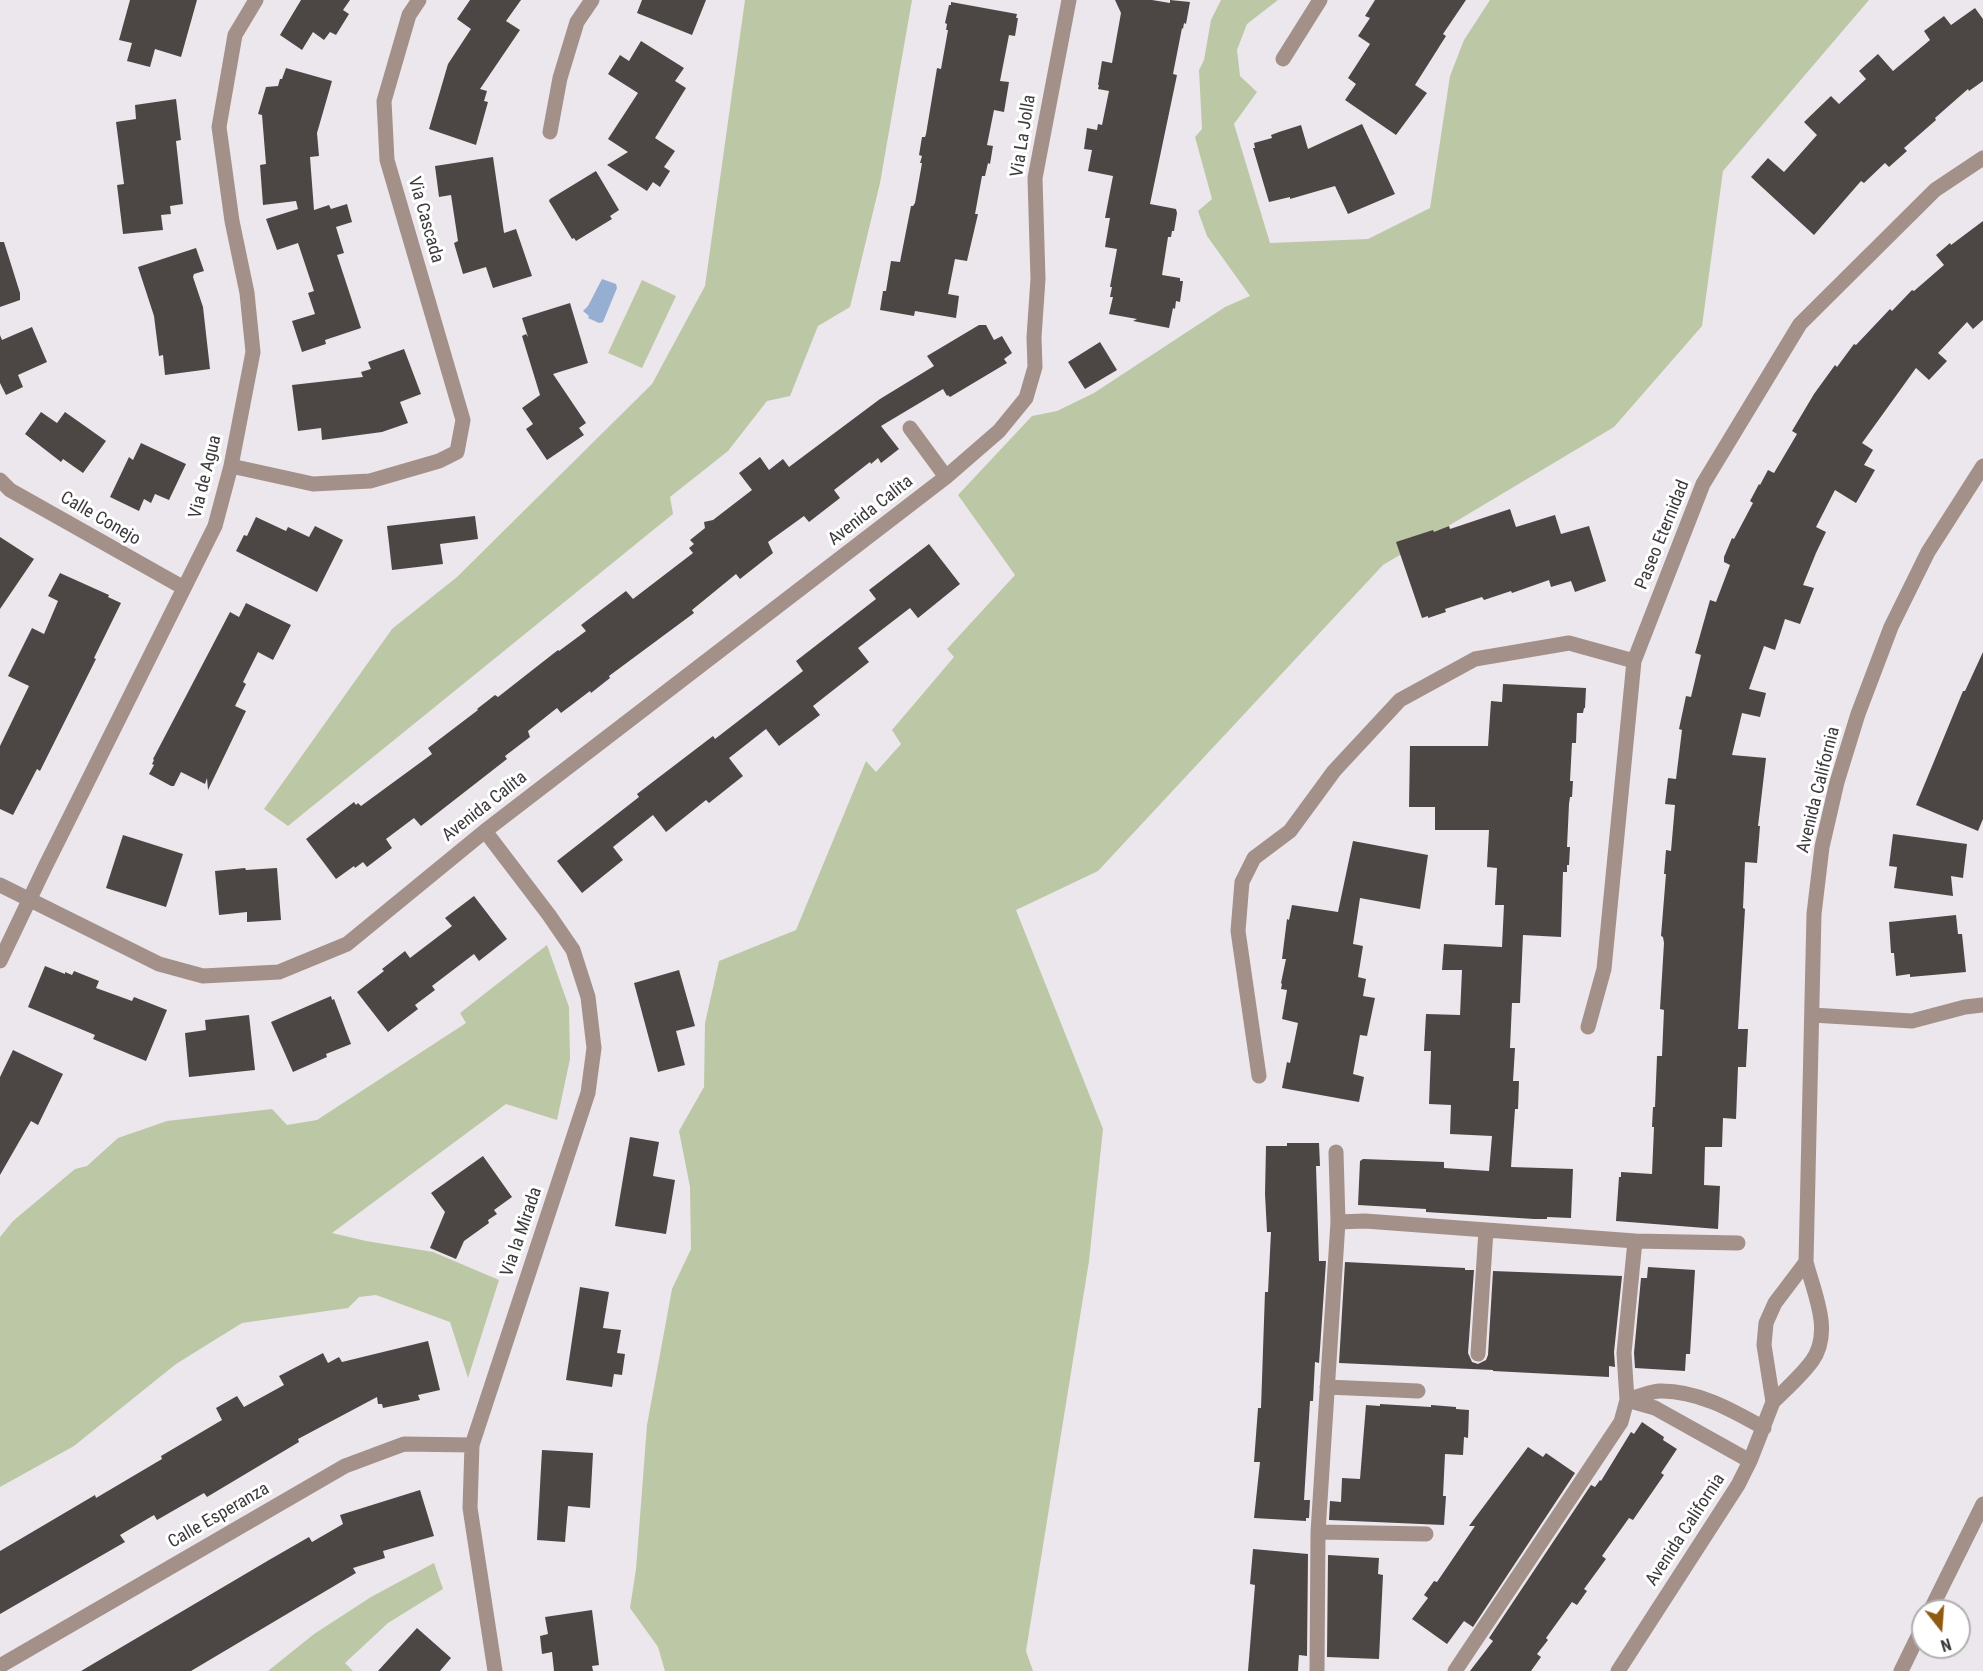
<!DOCTYPE html>
<html>
<head>
<meta charset="utf-8">
<style>
	body { margin:0 }
	#map { position:relative; width:1983px; height:1671px; overflow:hidden; background:#ece7ec; font-family:"Roboto Condensed",sans-serif }
	canvas { display:block }
	.north { position:absolute; left:1911px; top:1599px; width:60px; height:60px; box-sizing:border-box; background:#fff; border:2px solid #b1b0b1; border-radius:50%; rotate:163deg; font-size:16px; font-weight:700; line-height:24px; text-align:center; color:#3c3a3c }
	.north::after { content:''; display:block; margin:auto; width:21px; height:27px; background:#915a12; clip-path:polygon(50% 0,100% 100%,50% 72%,0 100%) }
</style>
</head>
<body>
<div id="map">
<canvas width="1983" height="1671"></canvas>
<div class="north">N</div>
</div>
<script>
const g = document.querySelector('canvas').getContext('2d');
g.lineJoin = 'round';
function paint(path, color) { g.fillStyle = color; g.fill(path, 'evenodd'); }
function trace(path, color, width, dash) { g.strokeStyle = color; g.lineWidth = width; g.lineCap = dash ? 'butt' : 'round'; g.setLineDash(dash || []); g.stroke(path); }
function label(font, color, halo, rows, align = 'center') {
  g.font = font + ' "Roboto Condensed",sans-serif'; g.lineWidth = 6; g.setLineDash([]); g.textBaseline = 'middle'; g.strokeStyle = halo; g.fillStyle = color; for (const [text, x, y, turn = 0] of rows) {
    g.save(); g.translate(x, y); g.rotate((+turn || 0) * Math.PI / 180); g.textAlign = isNaN(turn) ? turn : align; if (halo) g.strokeText(text, 0, 0); g.fillText(text, 0, 0); g.restore();
  }
}
const green = new Path2D(`
	M745 0H912L880 183 850 307 818 326 790 396 767 401 728 451 670 497 673 514 288 826 264 809 392 629 457 577 652 384 705 286Z
	M1221 0H1278L1247 24 1237 50 1240 76 1257 92 1234 124 1270 243 1368 239 1430 208 1450 76 1464 40 1490 0H1869L1723 171 1702 326 1614 427 1383 565 1098 871 1016 910 1103 1129 1089 1261 1026 1651 1033 1671H665L658 1647 630 1608 636 1569 647 1425 672 1289 691 1249 690 1187 679 1131 704 1087 705 1023 719 961 796 930 866 761 876 772 901 744 892 730 954 657 947 649 1015 575 958 495 1032 416 1057 411 1094 393 1225 307 1250 296 1207 236 1198 211 1212 199 1195 137 1202 129 1199 70 1204 60 1211 20Z
	M642 280 676 296 642 368 608 353Z
	M547 945 569 1007 570 1059 557 1120 506 1104 332 1233 366 1241 433 1252 499 1280 468 1378 450 1322 376 1295 359 1297 348 1308 242 1323 176 1364 74 1446 0 1487V1237L13 1221 75 1169 87 1166 118 1138 167 1121 272 1109 287 1125 317 1120 466 1023 460 1013Z
	M434 1563 443 1589 388 1623 345 1663 353 1671H268L314 1634 371 1597Z`);
const water = new Path2D(`
	M602 279 616 284 617 288 603 322 599 323 588 318 589 316 583 311 588 306Z`);
const building = new Path2D(`
	M130 0H197L181 57 155 49 150 67 127 61 132 43 119 40Z
	M301 0H350L343 10 349 14 336 35 330 32 324 40 313 32 302 50 280 35Z
	M470 0H521L506 21 520 30 480 89 487 91 484 101 488 102 476 145 429 129 448 64 471 29 457 19Z
	M642 0H706L692 35 637 13Z
	M1115 0H1152L1170 3V0L1190 2 1186 24 1184 23 1183 29 1182 28 1173 74 1177 75 1150 204 1176 209 1177 213 1174 231H1172L1171 237H1168L1162 275 1180 278V281H1183L1180 302 1176 301 1175 309 1173 308 1169 328 1133 321 1137 319 1109 314 1113 297H1110L1112 287H1110L1117 249 1105 247 1110 218H1105L1113 176 1088 171 1092 150 1084 149 1087 128 1097 130 1098 124 1102 125 1109 91 1098 89 1099 85H1098L1102 61 1112 63 1121 13Z
	M1375 0H1466L1443 34 1446 36 1415 85 1427 93 1396 135 1345 100 1356 84 1348 78 1370 44 1358 36 1370 18 1365 16Z
	M951 2 1017 14 1016 18H1018L1015 36 1009 35 1000 81 1009 82 1004 112 994 110 987 145 993 146 990 164 988 163 985 176H982L975 214H978L967 261 955 259 948 294 959 296 956 318 915 311 914 316 880 310 883 291H886L891 261 900 262 911 206H913L915 203 922 163H920L922 156 919 155 922 137H925L926 134 937 68 941 69 948 30H946L947 24 945 23 949 5H951Z
	M1975 8 1983 19V81L1969 91 1968 89 1935 118 1936 120 1904 148 1907 151 1889 167 1885 163 1864 183 1861 181 1814 235 1751 177 1768 158 1784 172 1817 135 1804 122 1831 96 1839 104 1866 79 1859 71 1878 54 1893 71 1930 40 1924 31 1944 16 1951 25Z
	M641 41 684 68 675 81 686 88 655 138 675 151 664 167 670 171 660 187 653 182 647 191 607 165 628 152 608 139 638 93 608 74 620 55 629 61Z
	M286 68 332 81 317 133 319 156 310 157 314 210 329 205 331 209 347 204 352 222 336 227 344 253 337 255 361 328 325 340 326 344 302 352 292 321 315 314 308 293 314 291 298 243 277 250 266 219 298 209 296 201 263 205 260 165 266 164 262 115 258 114 266 87 278 86 280 79H282Z
	M176 99 181 140 176 141 183 204 170 206 171 214 161 215 163 230 123 234 117 185 124 184 116 122 136 119 135 105Z
	M1362 124 1395 194 1348 214 1335 186 1290 199V197L1269 202 1253 148H1255L1254 143 1272 138 1271 135 1279 132 1301 125 1308 149Z
	M493 157 504 233 516 229 532 276 493 288 486 267 463 274 454 243 458 241 451 195 439 197 435 166Z
	M596 171 619 210 610 216 612 219 576 241 574 238 572 239 549 201 550 199Z
	M1983 221V320L1973 329 1967 322 1938 353 1947 361 1929 380 1916 368 1862 443 1873 450 1864 465 1875 470 1856 503 1835 490 1816 527 1826 532 1816 553 1803 585 1814 588 1800 624 1785 619 1775 650 1764 646 1749 689 1766 693 1760 717 1742 713 1732 755 1766 758 1758 826H1760L1757 863 1745 862 1743 908 1745 909 1738 1029H1748L1746 1067H1738L1736 1119 1723 1118 1722 1147H1705L1704 1185 1720 1186 1718 1229 1616 1221 1619 1177H1621V1172L1652 1174 1654 1127H1652L1653 1107H1655L1657 1056H1662L1664 1010 1660 1009 1664 943 1663 937 1661 936 1666 874H1664L1666 850 1671 851 1675 805 1665 804 1668 778 1676 779 1682 730 1679 729 1686 696 1691 697 1701 655 1695 653 1710 600 1716 602 1730 565 1724 562V557L1732 538 1734 539 1753 503 1750 501 1759 484 1760 485 1768 470 1774 473 1797 434 1792 431 1814 394 1835 365 1837 367 1854 344 1856 345 1890 309 1892 311 1912 290 1914 291 1944 265 1936 255 1950 243 1951 245Z
	M0 242H4L20 293V300L0 307Z
	M196 248 204 271 194 274 193 277 203 307 210 369 165 375 163 355 159 356 154 316 138 267Z
	M570 303 588 363 553 374 586 423 579 428 584 435 547 460 526 429 533 424 522 408 540 395 522 336 526 334 528 337 522 318Z
	M979 325H986L994 340 1002 336 1012 353 1004 359 1007 363 950 397 948 395 947 396 943 389 881 426 899 449 881 463 878 458 871 464 870 462 834 490 840 498 809 522 804 516 768 542 773 553 740 579 736 574 692 610 694 613 609 676 610 678 591 693 590 691 561 713 557 708 528 731 530 737 505 756 507 759 421 826 414 818 386 839 392 848 367 867 363 862 355 868 354 866 336 879 306 839 354 802 356 805 358 803 361 806 432 754 428 748 478 710 477 709 495 695 498 697 558 650 559 651 586 631 581 625 626 591 633 599 693 553 689 548 694 544 690 540 705 528 704 522 713 520 752 490 739 473 760 457 769 470 783 459 789 467 880 399 934 366 927 356Z
	M32 327 47 362 18 375 23 387 6 395 0 383V335L2 340Z
	M1100 342 1117 370 1085 389 1068 362Z
	M404 349 421 394 400 402 408 423 382 432 322 440 321 428 298 431 292 385 363 377 361 372 371 369 368 362Z
	M41 412 57 423 65 412 106 441 83 473 63 459 61 462 25 434Z
	M141 443 186 464 169 500 155 494 151 503 144 499 139 511 110 497 129 457 133 460Z
	M1510 509 1516 527 1555 515 1561 534 1589 526 1606 581 1575 592 1571 581 1551 587 1549 580 1512 593 1511 591 1484 600 1482 597 1445 609 1446 612 1428 618V616L1422 618 1396 542 1433 530 1434 532 1449 526 1450 529Z
	M475 516 478 539 440 544 443 564 392 570 387 526Z
	M256 517 286 531 288 527 309 537 315 526 343 540 317 592 236 551 244 535 247 536Z
	M0 537 34 559 0 609Z
	M929 544 960 584 918 618 910 608 858 648 869 662 813 706 820 715 779 746 766 729 729 758 743 776 709 803 706 800 666 832 653 815 613 847 623 860 582 893 557 861 639 797 637 794 713 736 715 739 803 671 796 661 876 599 869 590Z
	M60 573 109 595 108 597 121 603 94 658 96 659 40 771 37 769 13 815 0 809V746L29 686 8 676 32 628 44 634 58 601 48 596Z
	M246 603 291 625 273 660 258 652 243 682 246 684 235 706 246 711 208 790 207 778 205 784 181 772 174 786H171L149 774 154 765 152 764 154 760 153 759 230 612 239 617Z
	M1983 652V819L1978 831 1916 805 1963 691H1965Z
	M1503 684 1586 688 1585 708H1584L1583 713H1577L1576 743H1572L1570 781H1573L1572 797H1570L1569 804 1567 847H1570L1569 865H1567V872H1563L1561 937 1523 935 1520 1003H1512L1510 1048H1515L1513 1081H1519L1518 1109H1515L1511 1167 1573 1169 1571 1218 1547 1217V1219H1534L1426 1212V1209L1358 1205 1360 1161 1363 1159 1444 1162V1168L1489 1171 1492 1136 1450 1134 1451 1105 1429 1104 1431 1051H1424L1426 1014 1460 1015 1462 970H1442L1444 944 1502 947 1504 905H1495L1497 868 1487 867 1489 830H1435V807H1409L1410 746H1488L1491 701 1502 702Z
	M1893 834 1967 844 1963 878 1951 876 1953 896 1894 888 1897 867 1889 866Z
	M123 835 183 854 166 907 106 888Z
	M1353 841 1428 855 1420 909 1360 898 1353 944 1363 946 1358 977 1366 979 1363 996 1375 998 1367 1036 1360 1035 1353 1074 1364 1077 1359 1102 1282 1088 1287 1062 1290 1063 1298 1023 1282 1019 1287 990 1281 989 1282 984 1281 983 1286 959H1282L1287 919 1289 920 1292 905 1338 912Z
	M245 868 246 870 277 868 281 920 247 922V912L219 915 215 871Z
	M474 896 507 939 479 961 474 954 432 986 435 990 415 1005 418 1009 388 1032 357 992 384 971 382 969 405 951 410 958 452 926 445 918Z
	M1956 915 1958 934H1962L1966 972 1910 977V974L1896 976 1894 953H1891L1889 922Z
	M45 966 65 974V972L72 975 74 971 99 981 96 988 132 1001 134 997 167 1010 146 1061 93 1039 95 1035 28 1007Z
	M679 970 695 1026 676 1031 685 1065 658 1072 634 983Z
	M331 996 332 1000 334 999 351 1044 326 1054 327 1057 293 1072 271 1022Z
	M249 1015 255 1070 189 1077 185 1033 206 1030 205 1020Z
	M13 1050 63 1074 38 1125 31 1121 0 1175V1077Z
	M630 1137 659 1142 653 1176 675 1180 666 1234 615 1226Z
	M1287 1143H1319L1320 1166H1316L1319 1261H1326L1319 1363 1315 1362 1313 1401H1310L1304 1500H1310L1309 1518H1306V1521L1254 1518 1260 1462H1254L1258 1408H1261L1265 1292H1268L1271 1232H1267L1265 1194 1266 1146H1287Z
	M483 1156 512 1197 494 1210 497 1214 488 1220 489 1223 464 1241 456 1259 430 1248 445 1212 431 1193Z
	M1345 1262 1465 1268V1270H1474L1468 1353 1472 1362 1478 1364 1486 1360 1488 1355 1493 1271 1622 1276 1614 1352 1615 1367 1609 1366V1377L1493 1371V1370L1339 1363Z
	M1648 1267 1695 1270 1690 1354H1686L1685 1371 1635 1368 1634 1353 1641 1278H1647Z
	M580 1287 609 1292 603 1328 621 1330 617 1353 625 1354 622 1375 614 1374 612 1387 566 1380Z
	M428 1341 440 1390 418 1395 420 1400 383 1408 382 1404H378L377 1397 298 1439 299 1442 207 1497 204 1493 157 1520 154 1515 120 1535 125 1542 0 1614V1551L95 1495 96 1498 162 1459 161 1456 222 1420 216 1408 237 1396 244 1407 284 1385 279 1376 323 1353 328 1363 339 1357 342 1362Z
	M1380 1404 1431 1407V1405L1456 1407V1409L1469 1410 1468 1438 1464 1437 1463 1455 1445 1454 1443 1496H1446L1444 1525 1329 1520 1330 1501 1341 1502 1342 1478 1360 1479 1366 1405 1380 1406Z
	M1642 1422 1664 1437 1663 1440 1677 1449 1661 1473 1664 1475 1633 1520 1629 1518 1602 1556 1606 1559 1584 1589 1587 1591 1577 1605 1572 1602 1546 1638 1548 1640 1537 1654 1541 1657 1531 1671H1470L1493 1641 1489 1638 1591 1485 1595 1487 1600 1480 1601 1481 1631 1432 1634 1434Z
	M1528 1447 1543 1457 1546 1453 1575 1473 1473 1627 1464 1621 1447 1644 1412 1619 1428 1598 1424 1595 1434 1581 1437 1582 1475 1526H1469Z
	M542 1450 593 1453 590 1508 568 1506 565 1542 537 1540Z
	M420 1490 434 1536 383 1551 385 1558 353 1568 356 1573 191 1671H81L269 1560 309 1537 312 1542 343 1524 340 1515Z
	M1253 1549 1308 1554 1307 1656 1299 1655 1298 1671H1248L1255 1585 1250 1584Z
	M1328 1555 1379 1558 1378 1574 1383 1575 1379 1659 1327 1657Z
	M592 1610 599 1665 592 1666 593 1671H554L552 1652 542 1654 540 1636 548 1634 545 1617Z
	M417 1628 451 1658 440 1671H378Z`);
const minor = new Path2D(`
	M1283 59 1320 0
	M550 132 560 78 577 22 592 0
	M910 428 946 477
	M231 466 313 484 370 481 439 461 457 452 463 420 387 160 384 101 409 15 419 0
	M0 480 10 490 184 588
	M485 831 549 915 573 950 588 997 594 1048 588 1093 472 1445 470 1508 495 1671
	M0 885 159 964 203 976 279 972 347 944 485 831 946 477 999 431 1026 398 1035 367 1034 337 1038 279 1035 178 1069 0
	M0 961 45 867 215 526 231 466 253 352 247 293 232 221 219 127 235 35 256 0
	M1812 1015 1912 1021 1965 1007 1983 1005
	M1588 1027 1604 969 1634 661 1703 484 1800 324 1935 190 1983 158
	M1259 1076 1238 931 1242 882 1254 858 1290 831 1334 771 1400 700 1475 659 1569 643 1634 661
	M1338 1222 1365 1221 1635 1241 1738 1243
	M1806 1262 1814 914 1822 847 1837 782 1858 714 1891 627 1928 552 1983 466
	M1806 1262C1814 1293 1833 1332 1812 1361 1801 1376 1786 1389 1773 1402L1764 1345 1766 1323 1775 1303Z
	M1478 1354 1486 1230
	M1327 1387 1418 1391
	M1627 1400C1637 1397 1649 1392 1659 1391 1697 1390 1732 1410 1764 1428
	M1627 1400 1655 1408 1750 1461
	M1318 1532 1426 1534
	M1930 1611 1983 1504
	M0 1666 345 1466 404 1444 472 1445
	M1317 1671 1318 1532 1338 1222 1336 1152
	M1455 1671 1621 1422 1627 1400 1624 1353 1635 1241
	M1618 1671 1738 1485 1750 1461 1773 1402
	M1901 1671 1923 1626`);
const streetNames = [
	["Via La Jolla",1024,136,-81],
	["Via Cascada",425,220,74],
	["Via de Agua",206,477,-76],
	["Avenida Calita",871,511,-38],
	["Calle Conejo",100,519,30],
	["Paseo Eternidad",1663,535,-68],
	["Avenida California",1819,790,-76],
	["Avenida Calita",485,807,-38],
	["Via la Mirada",522,1232,-71],
	["Calle Esperanza",219,1516,-30],
	["Avenida California",1686,1530,-57]
];
paint(green, '#bcc8a5');
paint(water, '#95aed1');
paint(building, '#4c4745');
trace(minor, '#a39088', 15);
label('18px', '#3c3a3c', '#fff', streetNames);
</script>
</body>
</html>
